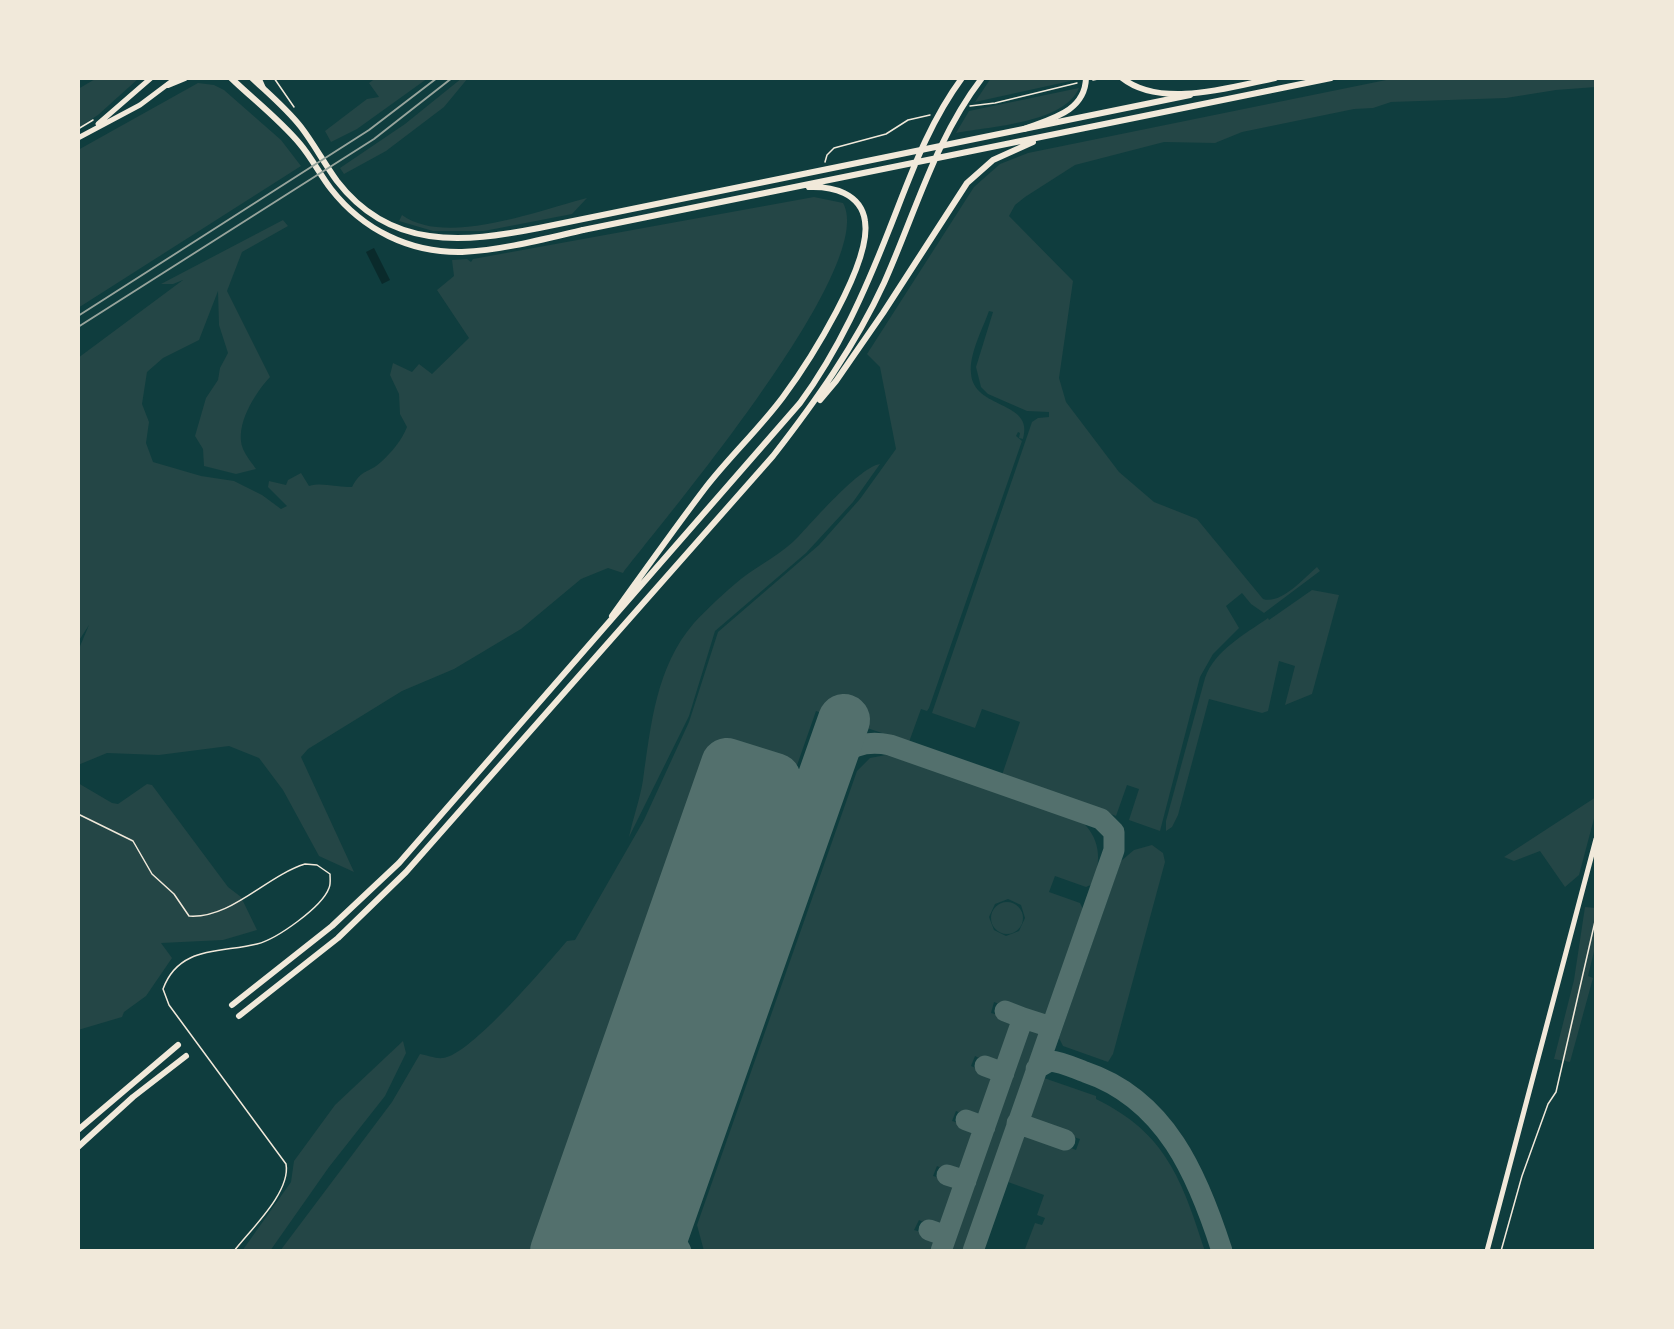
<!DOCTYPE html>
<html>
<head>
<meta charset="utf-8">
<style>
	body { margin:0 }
	#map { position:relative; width:1674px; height:1329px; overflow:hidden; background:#0f3d3e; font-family:Spectral,serif }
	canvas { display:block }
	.frame { position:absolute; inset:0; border:80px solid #f1e9da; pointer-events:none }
</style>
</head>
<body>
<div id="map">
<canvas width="1674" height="1329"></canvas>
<div class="frame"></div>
</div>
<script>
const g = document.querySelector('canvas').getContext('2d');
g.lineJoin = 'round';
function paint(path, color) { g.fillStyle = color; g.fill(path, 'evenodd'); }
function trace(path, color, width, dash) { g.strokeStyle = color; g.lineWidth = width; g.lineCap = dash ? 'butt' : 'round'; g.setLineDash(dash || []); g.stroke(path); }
const green = new Path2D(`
	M97 78H139L98 115 78 128V89Z
	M376 78H428L357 129 331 142 325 131 367 99 379 97 369 83Z
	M462 78H468L444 107 386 151 344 174 340 168 405 124Z
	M991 78H1084L975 102Z
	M1396 78H1596V87L1556 90 1506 98 1391 102 1373 108 1354 109 1242 132 1215 143 1164 142 1075 165 1025 197 1015 205 1009 216 1073 281 1059 378 1066 402 1119 472 1154 502 1197 519 1263 599C1281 605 1304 578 1317 567L1320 571 1264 613 1251 604 1242 593 1226 606 1239 628 1213 654 1200 677 1160 831 1129 820 1139 789 1127 785 1116 816 1002 775 1020 722 982 709 975 728 932 713 1032 422 1038 418 1049 417V412L1027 411 988 394 981 387 976 367 993 312 989 311C983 328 969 354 971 373 973 410 1035 400 1023 439L1019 438 1020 433 1018 432 1016 436 1022 441 929 708 927 711 921 709 909 742 816 711 627 1251H280L392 1102 420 1054C427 1055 436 1059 443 1058 470 1056 547 964 567 941L575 940 644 820 689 722 718 632 819 545 860 499 896 449 880 367 867 354 974 187 1000 164 1028 153Z
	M198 83 214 85 224 90 281 140 301 166 78 308V150Z
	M1079 88C1064 123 993 126 956 133L969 111Z
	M814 197 843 203C879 266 666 517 623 573L608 568 581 579 521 629 454 669 402 691 308 749 301 757 354 872 319 856 283 790 259 758 229 746 159 755 107 753 78 765V651L89 625 78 642V358L183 280 173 284H161L283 220 288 226 242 252 227 291 270 377C255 393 234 426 243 449 246 456 252 463 256 469L236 474 204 466 203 449 195 436 206 398 218 380 220 368 228 353 219 325 218 291 199 340 163 358 147 372 142 404 149 422 146 443 153 462 201 476 234 481 262 495 281 509 287 506 268 487 269 481 286 485 288 480 301 473 309 486C324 482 337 488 352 487 362 468 368 474 381 462 391 453 402 440 407 427L400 414 399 394 390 375 393 363 412 372 419 364 432 374 469 338 437 290 454 276 452 260 467 259 471 262 473 259Z
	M587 198 572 214 484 231H433L399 221 402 215C446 247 539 210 587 198Z
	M880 464 853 502 806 553 715 631 689 716 629 837C633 818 640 799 643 780 651 724 656 667 694 623 708 608 725 592 741 579 759 565 783 553 799 536 815 519 860 467 880 464Z
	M1312 590 1339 595 1312 694 1285 705 1295 666 1279 661 1268 711 1262 713 1209 699 1178 815 1172 827 1166 831V821L1205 678C1215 650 1244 635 1268 618L1269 620Z
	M891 754 1080 820C1100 837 1102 859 1093 884L1086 887 1055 876 1049 892 1080 903 1084 911 1044 1021 994 1002 991 1013 1019 1020 1002 1069 975 1056 971 1066 983 1071 984 1069 999 1077 983 1123 956 1111 952 1121 981 1129 964 1178 937 1166 933 1176 962 1184 945 1233 919 1220 914 1230 942 1238 938 1251H704L697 1225 857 771 870 758ZM1008 899 1021 905 1025 918 1019 931 1006 936 994 930 989 917 995 904Z
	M78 783 112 803 118 804 147 784 152 785 228 887 241 897 257 930 223 940 161 943 172 958 146 996 124 1012 122 1017 78 1030Z
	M1596 797V811L1579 875 1565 887 1540 851 1514 861 1504 857Z
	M1152 845 1163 853 1165 862 1113 1054 1108 1062 1063 1046 1059 1038 1121 861 1134 850Z
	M991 918a16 16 0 1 1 32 0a16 16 0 1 1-32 0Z
	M1585 907 1596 908V943L1588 976 1593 978 1570 1062 1554 1059 1574 980Z
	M1033 1024 1042 1027 963 1251H945L1023 1028Z
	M403 1041 406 1053 385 1096 329 1167 270 1251H242L291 1182 294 1161 335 1105Z
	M1044 1078 1096 1096V1099C1166 1133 1182 1180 1205 1251H1031L1025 1249 1035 1223 1042 1225 1045 1218 1037 1215 1044 1195 1008 1182 1026 1130 1076 1150 1080 1139 1028 1124Z`);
const water = new Path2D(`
	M374 248 390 280 382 284 366 252Z`);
const taxiway = new Path2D(`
	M802 843C818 798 826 732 890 745L1101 819 1114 832V850L973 1251
	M1005 1011 1023 1018
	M985 1066 1004 1073
	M1036 1069 1050 1061C1062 1062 1074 1068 1085 1072 1166 1099 1198 1176 1222 1251
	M966 1120 985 1127
	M1017 1123 1065 1140
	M947 1175 966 1181
	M929 1230 946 1236
	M681 1251C660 1217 686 1173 698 1140
	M941 1251 1023 1018 1051 1027`);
const runway = new Path2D(`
	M556 1251 727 764 775 779 608 1251
	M657 1251 844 720`);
const path = new Path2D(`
	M274 78 294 107
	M1093 80 1103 78
	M970 106 995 103 1077 83
	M78 129 93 120
	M825 162 827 155 834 148 886 134 908 120 930 115
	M78 814 133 841 152 874 174 894 189 916C231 919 266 876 305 864L317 865 330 874C330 879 331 884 329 888 322 907 277 939 257 944 222 953 179 945 163 989L169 1005 286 1164C291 1192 251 1229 234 1251
	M1596 876V878
	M1501 1251 1522 1176 1548 1104 1556 1092 1596 917`);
const secondary = new Path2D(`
	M259 78 263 87
	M98 124 151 78
	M78 138 140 105 176 78
	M1487 1251 1596 839`);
const primary = new Path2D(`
	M231 78C254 100 280 120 300 144 312 158 320 175 331 189 363 230 410 253 462 252 503 250 544 239 583 230
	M252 78C269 94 287 109 301 127 314 144 324 163 337 181 390 250 463 243 539 228L1190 95
	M168 85 185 78`);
const trunk = new Path2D(`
	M1122 78C1161 109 1231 87 1275 78
	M1024 129C1050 119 1085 112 1086 78
	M583 230 1331 78
	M820 400 836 381 883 313 967 183 993 160 1033 142
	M612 616C643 573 674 529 706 487 731 455 760 428 783 397 809 362 872 263 865 221 861 193 832 186 809 187
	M232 1005 332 926 399 863 800 403C839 350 865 291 889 230 910 177 928 124 962 78
	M239 1016 338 938 406 872 773 456C815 402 855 346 884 283 915 214 935 139 982 78
	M78 1130 178 1045
	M78 1147 133 1097 186 1056`);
const rail = new Path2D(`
	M78 316 369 130 437 78
	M78 327 374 139 452 78`);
paint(green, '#244646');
paint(water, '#0a2a2b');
trace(taxiway, '#53706d', 21);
trace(runway, '#53706d', 52);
trace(path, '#f1e9da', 1.5);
trace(secondary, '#f1e9da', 5);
trace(primary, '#f1e9da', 6);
trace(trunk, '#f1e9da', 6);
trace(rail, '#97a49c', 2);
</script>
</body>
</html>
